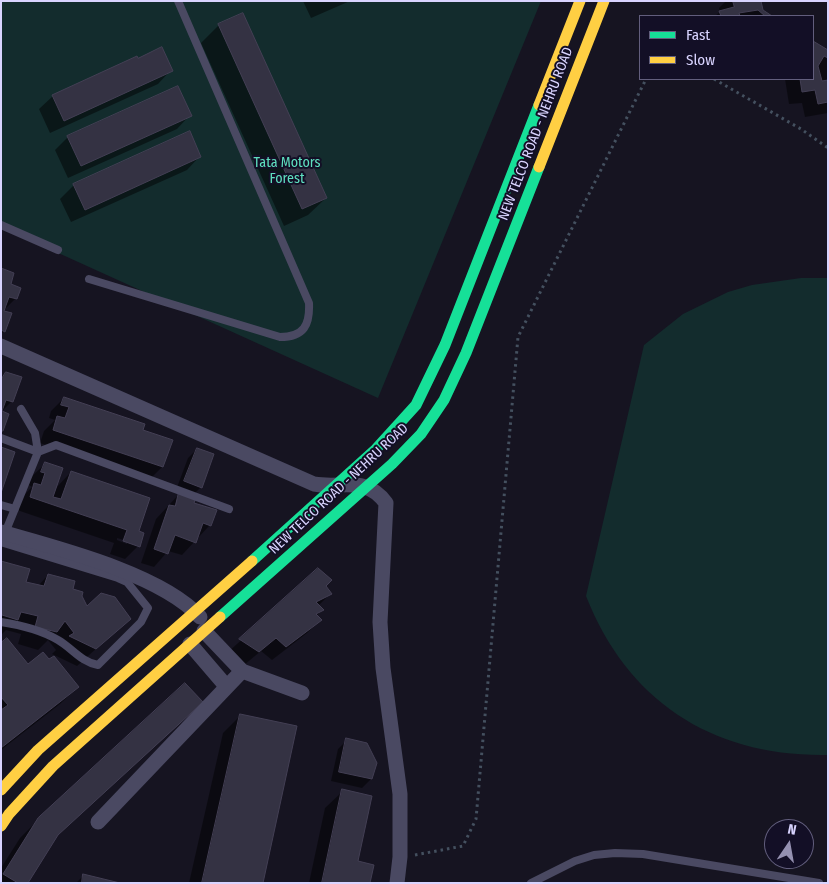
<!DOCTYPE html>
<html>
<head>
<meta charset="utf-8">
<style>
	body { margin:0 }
	#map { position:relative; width:829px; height:884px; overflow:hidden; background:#161421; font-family:"Fira Sans Condensed",sans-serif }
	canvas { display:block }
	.frame { position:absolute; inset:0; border:2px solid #d9d4ff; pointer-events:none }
	.legend { position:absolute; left:639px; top:15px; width:175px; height:65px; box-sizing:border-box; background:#130f26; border:1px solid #625e7d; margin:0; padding:6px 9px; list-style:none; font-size:15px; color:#d9d4ff }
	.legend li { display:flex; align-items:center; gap:10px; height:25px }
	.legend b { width:25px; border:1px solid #625e7d }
	.north { position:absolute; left:764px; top:819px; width:50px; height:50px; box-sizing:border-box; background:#130f26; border:1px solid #625e7d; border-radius:50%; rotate:12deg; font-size:14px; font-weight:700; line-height:20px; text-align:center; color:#d9d4ff }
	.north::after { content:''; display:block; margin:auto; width:18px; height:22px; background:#9591b1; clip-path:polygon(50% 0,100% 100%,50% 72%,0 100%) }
</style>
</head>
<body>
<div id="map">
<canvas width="829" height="884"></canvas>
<div class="frame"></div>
<ul class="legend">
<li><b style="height:6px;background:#16e098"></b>Fast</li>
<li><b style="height:6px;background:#ffcf43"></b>Slow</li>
</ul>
<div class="north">N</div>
</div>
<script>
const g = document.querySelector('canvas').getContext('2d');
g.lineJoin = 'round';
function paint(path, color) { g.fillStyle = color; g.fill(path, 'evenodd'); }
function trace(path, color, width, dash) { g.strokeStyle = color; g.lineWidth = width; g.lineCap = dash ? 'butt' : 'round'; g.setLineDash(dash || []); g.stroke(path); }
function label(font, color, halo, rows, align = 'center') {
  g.font = font + ' "Fira Sans Condensed",sans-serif'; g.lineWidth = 4; g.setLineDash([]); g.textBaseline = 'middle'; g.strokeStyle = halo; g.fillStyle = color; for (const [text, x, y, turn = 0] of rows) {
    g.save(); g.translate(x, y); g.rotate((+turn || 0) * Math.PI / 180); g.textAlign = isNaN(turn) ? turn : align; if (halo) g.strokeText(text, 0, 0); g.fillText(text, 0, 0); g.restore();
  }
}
const green = new Path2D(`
	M1 1H541L378 398 1 227Z
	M801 278H828V755H822C710 755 627 700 586 596L644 345 683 314 728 292 752 285Z`);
const shadow = new Path2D(`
	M303 1H350L311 18Z
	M726 1H759L761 11 770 16H715L720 12 719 8Z
	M219 25 326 198 308 215 284 226 201 43Z
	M813 43 828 52V113L805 117 802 103 789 104 785 79H813Z
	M171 70 158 84 50 133 39 109 53 96Z
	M190 115 177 129 68 178 55 150 68 137Z
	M200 156 187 170 71 222 60 199 74 185Z
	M1 270 16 298 3 311 4 331 1 334Z
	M6 373 12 401 1 412V378Z
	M64 398 142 431 162 467 149 480 40 443 44 431 55 420 49 418 51 411Z
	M197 449 201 487 190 498 210 525 182 555 168 551 154 567 141 563 156 519 181 492 176 490 188 458Z
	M45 464 55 489 71 472 138 532V546L125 559 110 554 114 543 17 510 21 498 32 487 29 485 31 477ZM117 538 127 541V544L117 540Z
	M1 562 25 583 38 586 48 575 81 596 87 608 129 619 77 666 52 654 56 650 48 640 38 650 18 644 21 634 6 630 1 635Z
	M319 570 330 594 318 606 322 610 316 616 320 620 307 633 272 660 261 651 244 665 227 653Z
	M1 645 27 666 78 687 60 704 1 750Z
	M241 715 262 883H189L223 733Z
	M347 740 371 779 362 788 331 781 338 749Z
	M343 791 357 862 369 883H309L325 808Z
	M39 819 54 838 26 883H1V868L20 838Z
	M83 876 114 883H76Z`);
const building = new Path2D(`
	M733 1H761L763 10 772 16H765L758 10 739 13 740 16H721L719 11 734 7Z
	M243 13 327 198 302 209 218 24Z
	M813 41 828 50V58L824 56 818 66 822 81 828 80V102L818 104 815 90 802 92 800 79H813Z
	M162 47 173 71 64 121 52 95 137 56 138 58Z
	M178 86 192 116 81 166 67 136Z
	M190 131 201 157 85 210 73 184Z
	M1 268 14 273 11 284 21 288 17 299 9 297 4 311 12 313 5 332 1 330Z
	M6 372 22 377 13 402 6 400 2 411 9 414 3 431H1V380Z
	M64 397 145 424 143 430 173 440 163 467 53 430 57 416 65 418 69 407 61 405Z
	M1 447 15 452 1 493Z
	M197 448 214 454 202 488 184 481Z
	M45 462 63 468 53 497 61 499 71 471 150 498 139 531 144 533 140 547 123 541 127 530 30 497 34 483 41 485 45 473 41 472Z
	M179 492 196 498 194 503 217 510 211 526 203 523 196 543 175 535 168 554 154 549 169 505 175 506Z
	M1 561 30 569 26 582 44 586 48 574 75 581 73 589 83 592 82 596 87 606 101 593 115 597 131 619 96 649 69 636 74 633 65 621 57 632 35 627 38 616 21 612 18 620 2 615Z
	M318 568 332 580 326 586 332 594 316 602 324 610 316 614 322 620 286 647 276 638 259 652 239 639Z
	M7 638 28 664 43 652 49 659 54 656 79 687 1 748V710L8 705 1 697V643Z
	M185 683 203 702 58 835 28 883H18L3 874 38 818Z
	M240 714 297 726 263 883H202Z
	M346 738 367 743 377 763 372 779 339 772Z
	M342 789 372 796 358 861 374 865 370 883H322Z
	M83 874 120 883H82Z`);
const path = new Path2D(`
	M714 79 801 129 828 148
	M415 855 463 846 476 819 518 337 646 79`);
const lane = new Path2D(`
	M1 225 58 250
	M89 279 280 337C304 337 310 325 309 303L178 1
	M21 409 35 433 38 452
	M1 438 38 452
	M1 505 15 509
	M5 533 38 452 56 445 229 509
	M1 542 118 578 127 582 148 608 141 622 98 665C81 662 72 648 58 640 41 630 21 625 1 622
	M531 883 575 861 594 855 615 853 643 854 819 883`);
const street = new Path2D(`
	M1 346 314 484C343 489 365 475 386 503L380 622 383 668 400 794V857L397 883
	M1 532C57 548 161 574 200 617
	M204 631 242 671 302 693
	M190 644 226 686
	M98 822 242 671`);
const fast = new Path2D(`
	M252 561 376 449 416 405 445 345 539 105
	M220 617 392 464 421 434 444 400 466 353 539 167`);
const slow = new Path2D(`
	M539 105 580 1
	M539 167 604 1
	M1 790 38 750 252 561
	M1 826 9 814 53 766 220 617`);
const streetNames = [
	["NEW TELCO ROAD - NEHRU ROAD",536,134,-69],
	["NEW TELCO ROAD - NEHRU ROAD",339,489,-43]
];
const parkNames = [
	["Tata Motors",287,163],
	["Forest",287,179]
];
paint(green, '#132c2d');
paint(shadow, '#0007');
paint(building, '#343243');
trace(building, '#433f54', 1);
trace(path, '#44505f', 3, [2.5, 4]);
trace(lane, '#4a4962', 8);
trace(street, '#4a4962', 15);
trace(fast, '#16e098', 11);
trace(slow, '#ffcf43', 11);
label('14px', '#d9d4ff', '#130f26', streetNames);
label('14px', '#5fe0c0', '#130f26', parkNames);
</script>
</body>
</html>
